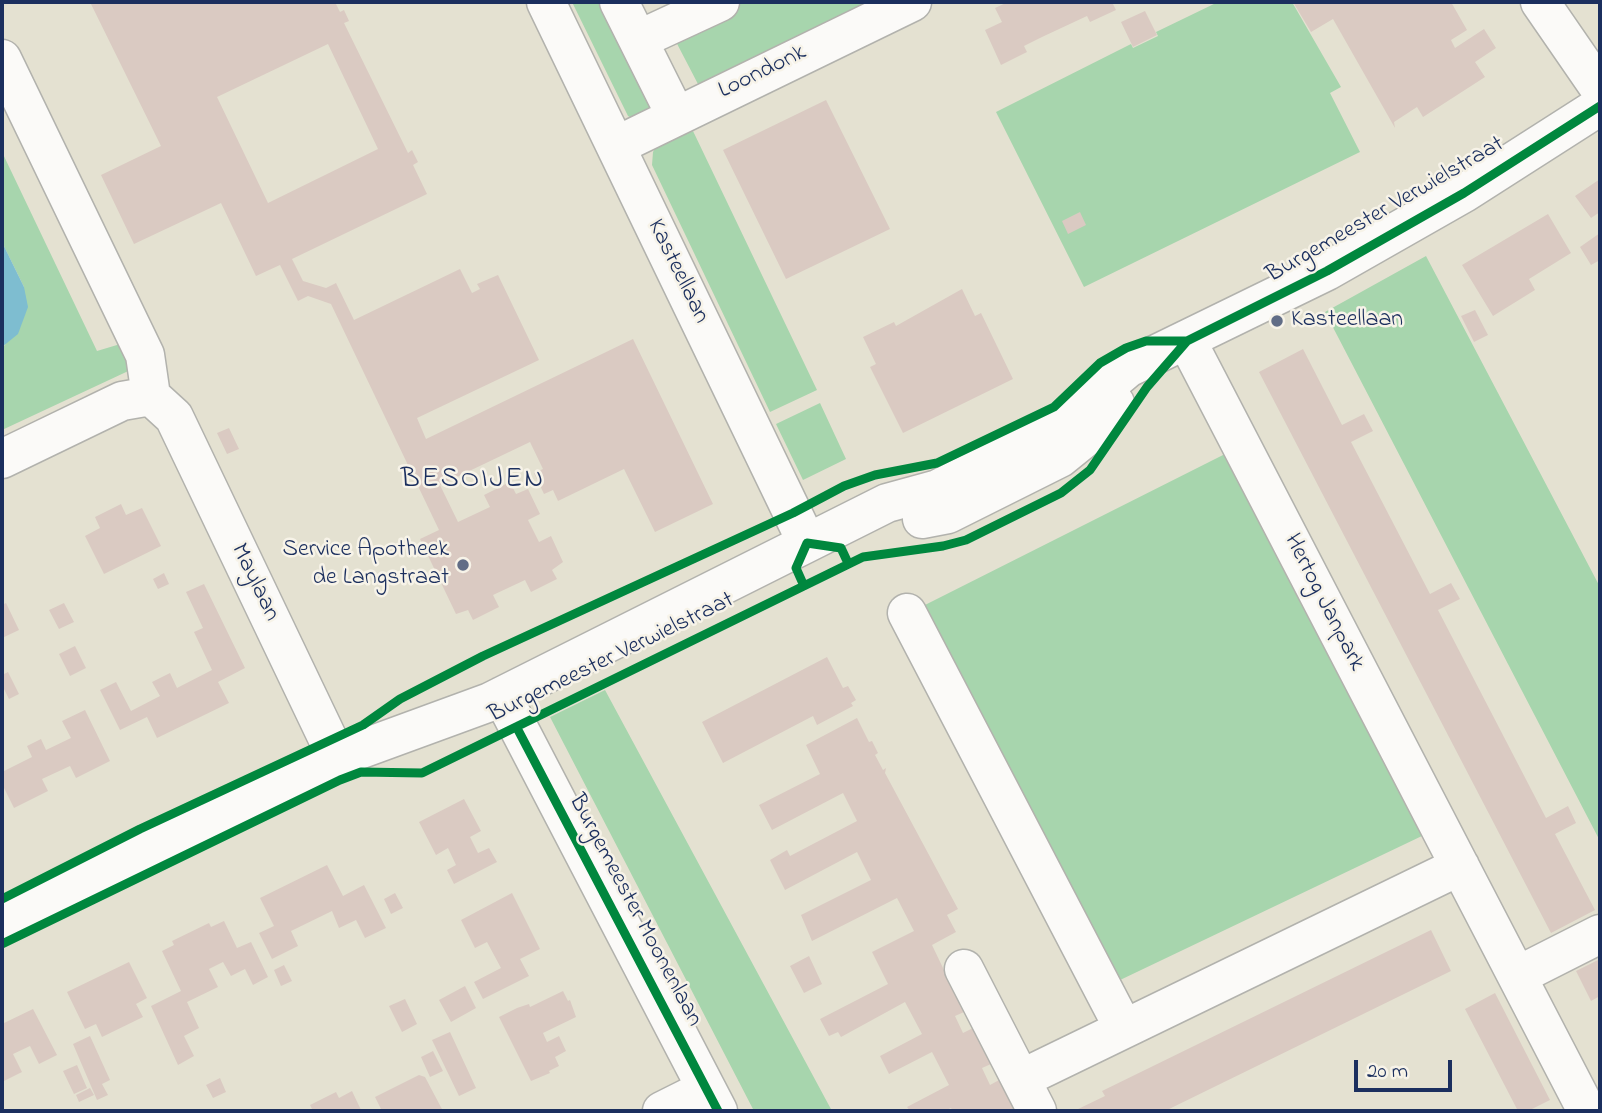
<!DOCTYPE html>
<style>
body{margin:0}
#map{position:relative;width:1602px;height:1113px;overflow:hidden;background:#e4e1d1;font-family:"Indie Flower",sans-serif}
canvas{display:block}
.frame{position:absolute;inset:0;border:4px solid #1b2f5e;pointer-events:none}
.scale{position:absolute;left:1354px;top:1060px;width:98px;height:32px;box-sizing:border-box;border:4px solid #1b2f5e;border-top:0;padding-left:9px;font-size:21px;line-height:24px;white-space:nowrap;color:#1b2f5e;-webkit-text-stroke:5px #f7f3e8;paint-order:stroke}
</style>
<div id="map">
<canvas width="1602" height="1113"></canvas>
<div class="frame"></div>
<div class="scale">20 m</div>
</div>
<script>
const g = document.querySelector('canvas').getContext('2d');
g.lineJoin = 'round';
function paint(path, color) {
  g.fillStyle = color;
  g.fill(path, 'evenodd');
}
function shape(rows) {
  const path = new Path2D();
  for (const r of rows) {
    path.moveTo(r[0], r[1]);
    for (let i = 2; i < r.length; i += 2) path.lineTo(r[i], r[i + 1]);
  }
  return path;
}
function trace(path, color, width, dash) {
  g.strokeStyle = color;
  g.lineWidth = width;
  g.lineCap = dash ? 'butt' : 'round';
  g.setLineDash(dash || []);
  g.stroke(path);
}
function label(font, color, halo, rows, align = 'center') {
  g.font = font + ' "Indie Flower",sans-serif';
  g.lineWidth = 5;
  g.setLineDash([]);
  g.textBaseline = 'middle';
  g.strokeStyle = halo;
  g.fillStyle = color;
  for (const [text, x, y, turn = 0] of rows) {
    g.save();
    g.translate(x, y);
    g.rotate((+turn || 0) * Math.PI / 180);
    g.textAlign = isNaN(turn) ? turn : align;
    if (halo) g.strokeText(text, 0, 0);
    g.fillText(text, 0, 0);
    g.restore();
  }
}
paint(shape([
 [572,2,604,2,653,109,633,119,628,116],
 [741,2,876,2,699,86,673,36],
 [1218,2,1292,2,1341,87,1330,93,1360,152,1084,287,996,112,1131,44,1133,48,1158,36,1156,32],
 [684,127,687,133,693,131,817,390,770,412,652,165,653,152,659,142],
 [2,152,97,351,127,342,139,366,2,430,2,347,5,345,24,287,2,242],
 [1426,256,1600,587,1600,841,1325,312],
 [820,403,846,459,803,480,776,424],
 [1227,453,1424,835,1118,981,919,608],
 [605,690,832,1111,754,1111,550,717]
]), '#a7d5ad');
paint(shape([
 [2,242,24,287,28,307,18,334,2,347]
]), '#7ebdd0');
paint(shape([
 [90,2,335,2,340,12,344,10,349,21,344,23,408,153,412,150,418,162,413,165,427,194,292,259,303,281,326,288,336,283,354,320,460,269,472,293,480,289,477,284,498,275,539,360,417,418,426,439,633,339,713,504,655,532,624,469,558,501,553,490,544,494,534,473,543,469,530,442,440,485,458,522,490,507,484,495,510,482,516,494,528,489,540,514,528,520,539,542,551,536,563,562,552,570,557,579,531,592,525,580,493,595,499,607,473,620,468,610,456,614,420,539,439,530,331,304,308,296,298,301,280,265,256,276,221,203,134,244,101,175,161,146],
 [328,44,378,149,268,203,217,97],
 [1008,2,1112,2,1116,10,1090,22,1087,16,1042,37,1024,46,1027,52,1001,65,985,30,1002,22,995,8],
 [1293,2,1451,2,1467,30,1451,40,1455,48,1484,29,1496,48,1475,62,1485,77,1423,117,1417,107,1394,122,1395,128,1333,19,1311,32],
 [1145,11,1157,35,1133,47,1121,22],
 [826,100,890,229,786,279,723,150],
 [1600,179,1600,212,1591,218,1575,196],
 [1080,212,1086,225,1068,234,1062,221],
 [1548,214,1571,253,1529,279,1535,290,1493,316,1462,265],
 [1600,233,1600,260,1591,265,1580,247],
 [962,289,975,316,981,313,1013,379,903,433,870,367,876,364,863,337,894,322,896,326],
 [1475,310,1488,335,1474,342,1461,316],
 [1303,349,1342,425,1364,414,1373,431,1351,442,1430,594,1451,583,1460,599,1438,610,1546,818,1568,806,1576,823,1555,834,1595,910,1551,933,1259,372],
 [229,428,239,449,227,454,217,433],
 [121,504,126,515,142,508,161,546,104,574,85,536,100,528,95,517],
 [164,573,169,584,158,589,153,579],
 [204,584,245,668,218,682,229,703,157,738,147,717,120,730,100,690,116,682,131,711,160,696,152,682,170,673,177,688,212,670,194,632,203,628,186,592],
 [6,603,19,630,2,638,2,605],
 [64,603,74,622,59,629,49,610],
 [75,646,86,668,70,676,59,654],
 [827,657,843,688,848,686,856,700,851,703,853,706,817,725,813,716,723,763,702,722],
 [8,672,19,694,9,699,2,685,2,675],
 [85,710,110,761,76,778,70,766,42,779,48,791,14,808,4,788,2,789,2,772,32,757,27,746,41,739,46,750,71,738,62,721],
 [857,718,869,742,872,741,878,753,875,755,883,770,886,768,885,773,958,909,947,915,956,932,932,945,964,1012,955,1016,963,1033,975,1027,991,1064,982,1068,990,1085,1001,1079,1015,1111,953,1111,951,1108,944,1111,910,1111,907,1107,949,1085,932,1052,889,1074,880,1056,922,1034,905,1002,841,1037,838,1032,829,1036,820,1019,888,984,872,952,914,931,897,898,812,941,801,915,871,880,857,852,785,890,770,860,787,850,790,856,857,821,843,793,772,830,759,805,820,774,806,745],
 [464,799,481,831,470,837,478,853,489,848,497,862,454,884,447,870,456,865,448,848,436,855,419,822],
 [327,865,343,896,364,885,386,928,365,938,356,920,339,928,332,911,291,931,298,946,272,959,259,933,274,926,260,898],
 [395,893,403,908,391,914,384,899],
 [512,893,540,949,520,959,529,976,483,999,474,982,501,968,487,942,475,948,461,920],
 [224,921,237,948,251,942,268,977,253,985,245,969,231,976,223,962,209,969,218,987,187,1002,199,1028,184,1036,194,1056,178,1065,151,1006,181,991,162,951,174,945,172,941,209,923,211,927],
 [1431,930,1451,971,1165,1111,1074,1111,1105,1096,1102,1091],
 [809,956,822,984,804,993,790,966],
 [1600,959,1600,996,1591,1001,1576,971],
 [129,962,147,998,136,1004,143,1017,102,1037,96,1024,85,1029,67,992],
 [284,965,292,981,281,986,274,970],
 [465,986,476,1008,451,1022,439,1000],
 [563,991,568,1001,570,1000,576,1017,543,1033,547,1042,559,1036,566,1051,555,1057,559,1066,549,1071,550,1073,531,1081,499,1017,517,1008,529,1004,530,1007],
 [1495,993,1550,1100,1528,1111,1518,1111,1465,1009],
 [405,999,417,1024,402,1032,389,1006],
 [33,1009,57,1055,39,1064,30,1046,13,1054,22,1072,2,1082,2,1024],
 [450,1032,476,1088,459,1096,432,1040],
 [90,1036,110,1080,102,1084,108,1095,97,1100,73,1044],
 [433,1051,443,1071,430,1077,421,1057],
 [77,1065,87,1088,74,1094,63,1071],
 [419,1075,425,1077,443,1111,382,1111,375,1097],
 [220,1078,226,1092,213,1098,206,1085],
 [90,1088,94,1095,79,1102,76,1095],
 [352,1091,361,1110,358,1111,313,1111,310,1105,336,1092,339,1098]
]), '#dacac2');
const minor = shape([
 [546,2,807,543],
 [619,2,676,116],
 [1540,2,1600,89],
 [638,40,720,2],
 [2,59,145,355,151,396],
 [616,146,912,2],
 [1187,341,1587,1111],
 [151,396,174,417,337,758],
 [2,459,122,401,151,396],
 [922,519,948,514,1060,458,1086,437,1115,403],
 [907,613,1124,1029],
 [502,696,718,1111],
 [2,920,337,758,490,702,887,503,938,489,1040,437,1071,416,1128,368,1327,271,1464,193,1600,106],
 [964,969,1037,1111],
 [1517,976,1600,934],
 [1021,1079,1460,866],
 [662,1111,706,1089]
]);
trace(minor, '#b2b2ad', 41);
trace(minor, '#fbfaf8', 38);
trace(shape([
 [804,586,796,568,807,543,841,548,848,563],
 [517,728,718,1111],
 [2,899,140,829,363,725,400,699,483,656,793,513,844,486,875,475,937,463,1054,407,1100,363,1126,348,1146,341,1187,341],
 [2,944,340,780,361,772,422,773,863,557,943,546,966,540,1061,493,1090,470,1147,387,1187,341,1327,271,1464,193,1600,106]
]), '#00873e', 9);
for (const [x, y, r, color] of [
 [1277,321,7,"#616d86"],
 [463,565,7,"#616d86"]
]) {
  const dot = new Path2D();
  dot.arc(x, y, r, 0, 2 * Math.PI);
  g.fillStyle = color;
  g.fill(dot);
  trace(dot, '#f7f3e8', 2.5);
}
label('24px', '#1b2f5e', '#f7f3e8', [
 ["Loondonk",763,73,-26],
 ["Burgemeester Verwielstraat",1386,211,-30],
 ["Kasteellaan",677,272,64],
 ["Maylaan",254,583,64],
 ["Hertog Janpark",1323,603,63],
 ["Burgemeester Verwielstraat",612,659,-26],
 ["Burgemeester Moonenlaan",634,911,62]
]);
label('24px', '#1b2f5e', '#f7f3e8', [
 ["Kasteellaan",1291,321],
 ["Service Apotheek",449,551,"right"],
 ["de Langstraat",449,579,"right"]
], 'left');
g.letterSpacing = '2px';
label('28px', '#1b2f5e', '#f7f3e8', [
 ["BESOIJEN",473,481]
]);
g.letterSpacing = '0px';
</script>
